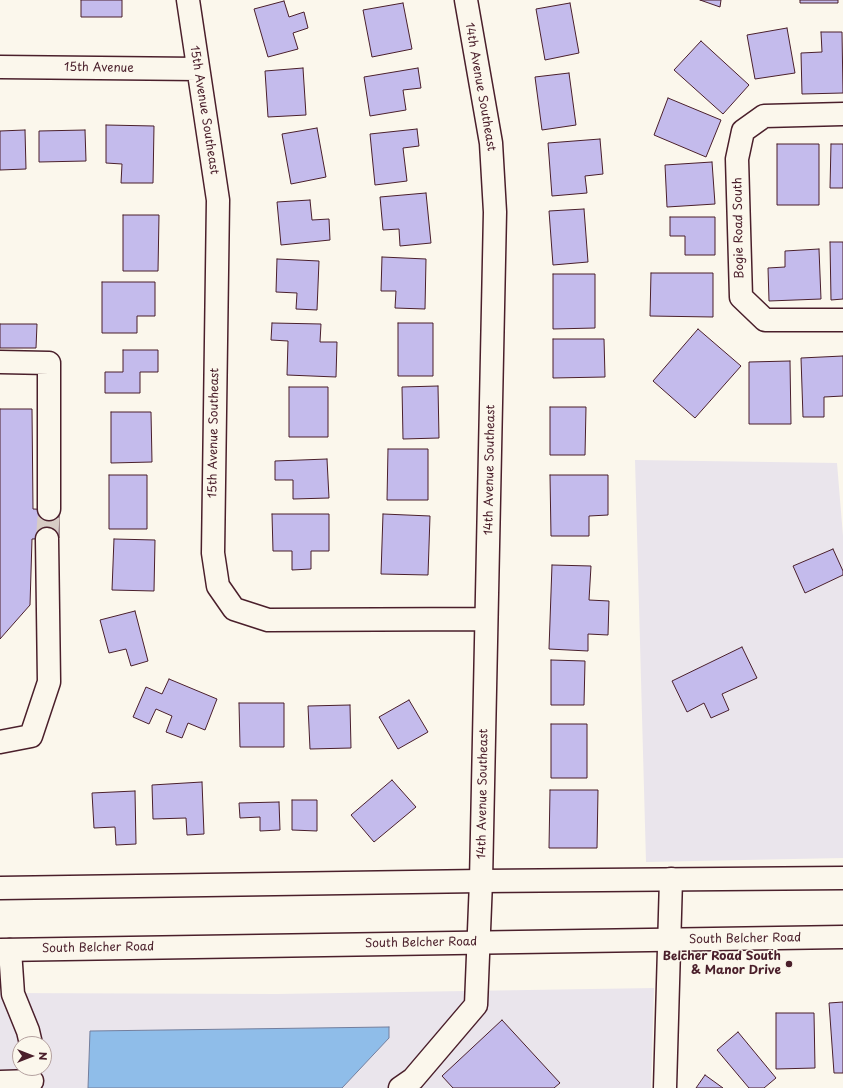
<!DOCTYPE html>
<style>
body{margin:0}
#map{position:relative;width:843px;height:1088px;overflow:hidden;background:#fbf7ec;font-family:"Playpen Sans",sans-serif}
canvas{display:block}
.north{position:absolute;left:12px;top:1036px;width:40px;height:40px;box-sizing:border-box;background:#fbf7ec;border:1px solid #b4a19f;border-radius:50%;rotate:90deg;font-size:11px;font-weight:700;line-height:16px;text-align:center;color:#4a1f2b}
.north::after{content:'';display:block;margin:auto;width:14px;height:18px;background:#4a1f2b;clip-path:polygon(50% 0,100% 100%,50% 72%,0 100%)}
</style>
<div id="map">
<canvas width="843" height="1088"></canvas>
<div class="north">N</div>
</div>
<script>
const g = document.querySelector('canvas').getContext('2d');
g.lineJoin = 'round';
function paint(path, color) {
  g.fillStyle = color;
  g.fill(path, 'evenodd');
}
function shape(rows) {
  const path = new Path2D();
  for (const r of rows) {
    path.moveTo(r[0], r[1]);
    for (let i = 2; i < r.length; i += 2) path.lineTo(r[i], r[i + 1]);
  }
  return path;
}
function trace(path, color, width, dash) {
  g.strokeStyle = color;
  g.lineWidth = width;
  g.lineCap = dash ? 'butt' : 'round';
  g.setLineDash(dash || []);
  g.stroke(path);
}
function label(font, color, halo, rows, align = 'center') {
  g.font = font + ' "Playpen Sans",sans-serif';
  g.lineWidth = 3;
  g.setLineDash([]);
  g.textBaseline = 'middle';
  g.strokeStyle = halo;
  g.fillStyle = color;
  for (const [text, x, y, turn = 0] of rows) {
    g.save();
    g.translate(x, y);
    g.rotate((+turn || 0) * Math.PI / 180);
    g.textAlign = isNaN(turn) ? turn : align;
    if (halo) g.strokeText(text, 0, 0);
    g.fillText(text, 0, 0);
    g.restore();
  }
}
paint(shape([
 [635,460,837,463,843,536,843,858,646,862],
 [654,988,651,1088,342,1088,388,1038,389,1027,91,1031,88,1088,0,1088,0,993,277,994],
 [20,1044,44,1044,44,1068,20,1068]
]), '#eae5ec');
const water = shape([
 [389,1027,389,1038,342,1088,88,1088,90,1031,389,1027]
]);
paint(water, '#8fbde9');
trace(water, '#737e9d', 1);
const building = shape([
 [81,0,122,0,122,17,81,17,81,0],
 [700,0,721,0,720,7,700,0],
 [800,0,838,0,838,3,800,3,800,0],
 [284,1,289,17,304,12,308,28,293,33,298,49,268,57,254,9,284,1],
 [403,3,412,49,372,57,363,10,403,3],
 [570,3,579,53,545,60,536,9,570,3],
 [787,28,795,73,755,79,747,35,787,28],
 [821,32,842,32,843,93,802,94,801,53,822,52,821,32],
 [701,41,749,85,723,114,674,70,701,41],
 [303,68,306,115,268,117,265,71,303,68],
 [418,68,421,88,403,90,406,110,370,116,364,77,418,68],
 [569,73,576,125,542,130,535,77,569,73],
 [668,98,721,120,706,157,654,135,668,98],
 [106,125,154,126,153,183,121,183,122,164,106,163,106,125],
 [317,128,326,177,291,184,282,134,317,128],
 [417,129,419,146,403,148,407,181,375,185,370,134,417,129],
 [25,130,26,169,0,170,0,131,25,130],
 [85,130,86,161,39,162,39,131,85,130],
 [600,139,603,174,585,176,587,193,552,196,548,143,600,139],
 [777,144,819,144,819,205,777,205,777,144],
 [831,144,843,144,843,188,830,188,831,144],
 [712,162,715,204,667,207,665,165,712,162],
 [426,193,431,243,400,246,399,229,383,230,380,197,426,193],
 [310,200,312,220,329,219,330,240,281,245,277,202,310,200],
 [584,209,588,262,553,265,549,211,584,209],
 [123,215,159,215,158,271,123,271,123,215],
 [670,217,715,217,715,255,685,255,685,236,670,236,670,217],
 [830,242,843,242,843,299,831,300,830,242],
 [819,249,821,299,769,301,768,268,785,267,785,251,819,249],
 [382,257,426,259,425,309,395,308,396,291,381,291,382,257],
 [277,259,319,261,317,310,296,309,297,293,276,292,277,259],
 [651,273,713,273,713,317,650,316,651,273],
 [553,274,595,274,595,328,553,329,553,274],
 [102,282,155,282,155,316,137,316,137,333,102,333,102,282],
 [272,323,321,324,320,342,337,342,336,377,287,375,288,341,271,340,272,323],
 [398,323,433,323,433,376,398,376,398,323],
 [0,324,37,324,36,348,0,348,0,324],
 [698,329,741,366,695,418,653,381,698,329],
 [553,339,604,339,605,377,553,378,553,339],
 [123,350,158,350,158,372,140,372,140,393,105,393,105,372,123,372,123,350],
 [843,356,843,396,824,397,824,417,803,417,801,358,843,356],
 [790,361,791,424,749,424,749,362,790,361],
 [438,386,439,438,403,439,402,387,438,386],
 [289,387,328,387,328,437,289,437,289,387],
 [550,407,586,407,585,455,550,455,550,407],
 [0,409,32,409,33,509,59,510,59,538,32,539,30,605,0,639,0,409],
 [111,412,151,412,152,462,111,463,111,412],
 [388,449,428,449,428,500,387,500,388,449],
 [327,459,329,498,293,499,293,480,275,480,275,461,327,459],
 [109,475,147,475,147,529,109,529,109,475],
 [550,475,608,475,608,515,589,516,589,536,551,536,550,475],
 [272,514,329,514,329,551,311,551,311,569,292,570,292,551,273,551,272,514],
 [383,514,430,516,428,575,381,574,383,514],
 [114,539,155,540,154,591,112,590,114,539],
 [833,549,843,571,843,575,805,593,793,566,833,549],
 [552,565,591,566,589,600,609,601,608,635,588,634,588,651,549,649,552,565],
 [135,611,148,661,131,666,126,649,109,653,100,620,135,611],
 [742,647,757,678,722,694,729,710,711,718,704,703,687,712,672,681,742,647],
 [551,660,585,661,584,705,551,705,551,660],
 [169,679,217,699,205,730,188,723,182,738,166,732,172,716,156,709,149,724,133,717,146,687,162,694,169,679],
 [409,700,428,732,398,749,379,717,409,700],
 [239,703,284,703,284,747,240,747,239,703],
 [350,705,351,748,310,749,308,706,350,705],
 [551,724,587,724,587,778,551,778,551,724],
 [392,780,416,807,374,842,351,815,392,780],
 [202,782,204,834,187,835,186,818,153,819,152,785,202,782],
 [550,790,598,790,597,848,549,848,550,790],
 [135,791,136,844,116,845,115,827,94,828,92,793,135,791],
 [292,800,317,800,317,831,292,830,292,800],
 [279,802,280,830,260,831,260,817,240,818,239,803,279,802],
 [843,1002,843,1073,834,1073,829,1003,843,1002],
 [776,1013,814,1013,815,1068,776,1069,776,1013],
 [502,1020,560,1083,554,1088,453,1088,442,1076,502,1020],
 [738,1032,776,1078,764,1088,749,1088,717,1050,738,1032],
 [705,1075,723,1088,696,1088,705,1075]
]);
paint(building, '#c4bbec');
trace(building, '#4a1f2b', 1);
trace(shape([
 [47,539,49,509]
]), '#d8ccc5', 22, [22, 11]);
const minor = shape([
 [188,0,218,200,213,553,218,586,234,609,268,620,486,619],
 [0,67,198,69],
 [843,114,764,116,743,131,737,159,741,297,765,320,843,320],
 [0,362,49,363,49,509],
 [0,742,31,736,49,682,47,539],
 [10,950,13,994,28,1031,31,1044],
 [0,1082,32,1081],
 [400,1088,413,1079,476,1005,481,881,495,212,491,143,466,0],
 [665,1088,671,879]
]);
const major = shape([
 [0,888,481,881,843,878],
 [0,950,843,937]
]);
trace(minor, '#4a1f2b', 25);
trace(major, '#4a1f2b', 25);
trace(minor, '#fbf7ec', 22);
trace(major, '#fbf7ec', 22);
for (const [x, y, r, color] of [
 [789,964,4,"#4a1f2b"]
]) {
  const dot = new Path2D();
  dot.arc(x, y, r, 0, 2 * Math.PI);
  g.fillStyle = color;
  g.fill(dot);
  trace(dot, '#fbf7ec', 1.5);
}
label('12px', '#4a1f2b', '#fbf7ec', [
 ["15th Avenue",99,68,1],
 ["14th Avenue Southeast",480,87,80],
 ["15th Avenue Southeast",204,110,81],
 ["Bogie Road South",739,228,-91],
 ["15th Avenue Southeast",214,433,-89],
 ["14th Avenue Southeast",490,470,-89],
 ["14th Avenue Southeast",483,794,-89],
 ["South Belcher Road",745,939,-1],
 ["South Belcher Road",421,943,-1],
 ["South Belcher Road",98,948,-1]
]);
label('bold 12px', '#4a1f2b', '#fbf7ec', [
 ["Belcher Road South",781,957],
 ["& Manor Drive",781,971]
], 'right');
</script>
